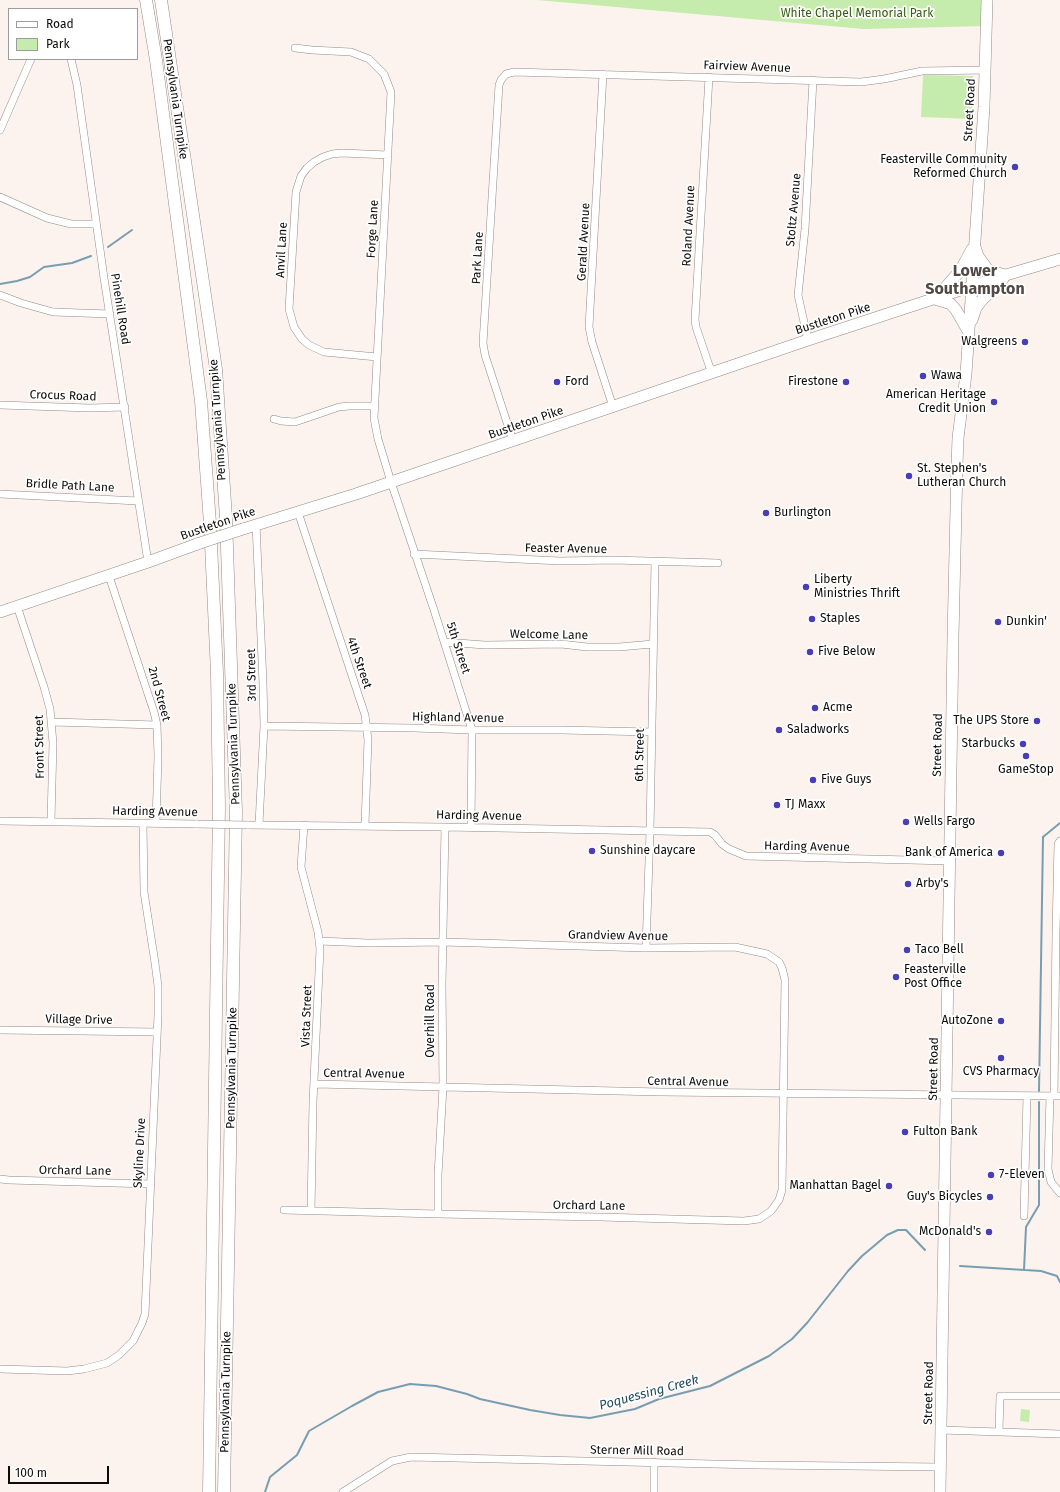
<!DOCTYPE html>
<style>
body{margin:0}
#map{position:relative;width:1060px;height:1492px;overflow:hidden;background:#fcf3ef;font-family:"Fira Sans",sans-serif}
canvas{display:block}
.legend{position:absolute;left:8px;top:8px;width:130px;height:52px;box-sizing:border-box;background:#fff;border:1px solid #9e9d9d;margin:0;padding:5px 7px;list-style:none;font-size:12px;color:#0d0b09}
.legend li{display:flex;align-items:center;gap:8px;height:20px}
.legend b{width:20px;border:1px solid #9e9d9d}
.scale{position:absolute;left:8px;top:1466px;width:101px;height:18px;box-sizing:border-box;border:2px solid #0d0b09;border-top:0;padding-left:5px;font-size:12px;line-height:14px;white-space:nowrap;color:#0d0b09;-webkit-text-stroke:3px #fff;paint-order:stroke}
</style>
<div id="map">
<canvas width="1060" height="1492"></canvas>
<ul class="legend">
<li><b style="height:5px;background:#fff"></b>Road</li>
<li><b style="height:11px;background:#c5ebad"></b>Park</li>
</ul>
<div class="scale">100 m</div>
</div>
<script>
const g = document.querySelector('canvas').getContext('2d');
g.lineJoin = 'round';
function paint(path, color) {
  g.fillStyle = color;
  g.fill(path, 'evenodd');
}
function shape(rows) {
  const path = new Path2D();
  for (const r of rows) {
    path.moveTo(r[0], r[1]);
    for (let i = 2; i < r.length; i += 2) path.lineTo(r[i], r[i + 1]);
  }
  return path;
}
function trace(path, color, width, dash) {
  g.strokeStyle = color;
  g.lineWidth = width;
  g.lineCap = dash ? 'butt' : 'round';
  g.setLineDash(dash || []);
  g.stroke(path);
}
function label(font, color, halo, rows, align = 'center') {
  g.font = font + ' "Fira Sans",sans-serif';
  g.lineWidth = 3.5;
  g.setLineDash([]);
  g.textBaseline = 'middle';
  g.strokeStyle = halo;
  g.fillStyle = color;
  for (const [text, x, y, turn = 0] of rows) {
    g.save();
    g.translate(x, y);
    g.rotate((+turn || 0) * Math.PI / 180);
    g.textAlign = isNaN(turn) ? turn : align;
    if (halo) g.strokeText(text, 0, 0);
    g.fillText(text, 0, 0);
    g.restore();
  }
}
paint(shape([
 [537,0,987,0,987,26,864,29],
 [923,75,973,76,972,119,921,117],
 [1021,1409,1030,1410,1029,1422,1020,1421]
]), '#c5ebad');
trace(shape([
 [108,247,132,230],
 [0,284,17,281,30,277,44,267,72,263,91,256],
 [1039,1091,1043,837,1060,823],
 [960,1266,1041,1271,1057,1276,1060,1282],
 [1024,1270,1026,1227,1039,1205,1039,1102],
 [265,1492,270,1477,297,1455,309,1431,352,1406,378,1392,410,1384,436,1386,467,1394,480,1399,530,1410,560,1415,590,1418,635,1409,659,1399,710,1386,769,1356,792,1339,807,1323,848,1271,862,1256,887,1235,898,1230,906,1230,925,1250]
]), '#789db0', 2);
const minor = shape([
 [295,48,312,50,351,52,369,59,384,74,391,92,374,418,378,439,391,482,434,610,472,730,471,827],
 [71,59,77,85,104,278,148,562],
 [603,74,589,327,592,342,613,407],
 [709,77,695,320,696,327,712,374],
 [0,130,31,59],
 [0,197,47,218,71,224,96,224],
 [0,295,21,303,53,312,110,314],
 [808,340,798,295,805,229,813,80],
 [377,357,324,352,309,345,302,339,294,327,289,309,296,192,301,176,307,168,314,162,323,157,332,154,342,153,388,155],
 [0,405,90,408,125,407],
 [274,419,281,421,295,422,339,407,349,406,374,406],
 [513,441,485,355,483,343,499,85,501,80,506,74,514,72,861,82,884,79,922,71,986,70],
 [0,494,138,501],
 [298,512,365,715,368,740,365,825],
 [256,524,263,683,264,726,259,824],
 [414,554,560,561,613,560,718,563],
 [109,576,154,712,157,725,158,756,156,823],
 [17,606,44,687,50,709,53,743,51,821],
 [444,642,485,645,561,644,587,647,619,647,653,644],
 [52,722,157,725],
 [264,726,414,728,472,730,561,730,652,732],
 [0,821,197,824],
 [247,825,445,827,710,832,715,835,722,844,729,849,746,856,950,861],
 [304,825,301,867,318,932,320,949,313,1102,311,1211],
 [646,948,650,831,655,562],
 [0,1030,157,1032],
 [315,1084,661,1092,1060,1096],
 [1050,1096,1048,1169,1051,1182,1060,1193],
 [1054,1096,1056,933,1058,844,1060,841],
 [0,1179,9,1180,150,1184],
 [284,1210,438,1214,600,1217,744,1221,759,1219,771,1211,779,1200,782,1190,785,980,782,968,779,962,767,954,735,947,646,948,443,942,368,943,319,941],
 [438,1214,438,1175,443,1087,442,985,445,827],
 [1024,1216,1027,1096],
 [0,1369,67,1371,84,1369,107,1363,119,1355,133,1341,142,1323,145,1314,158,1015,158,986,155,963,144,892,143,823],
 [941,1430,1060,1434],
 [999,1432,1000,1396,1060,1396],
 [343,1492,392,1461,411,1457,757,1465,940,1467],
 [654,1492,654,1462]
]);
const primary = shape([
 [975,247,978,256,988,270,1005,275],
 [972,320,976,308,981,301,1003,279],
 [968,331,956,310,951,304,935,299,960,271,972,249],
 [243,529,356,494,808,340,1006,275,1060,259],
 [0,612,148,562,200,543],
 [940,1492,953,637,957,465,958,438,966,374,984,107,987,0]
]);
const motorway = shape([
 [146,0,156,60,201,401,210,523,217,673,219,807,209,1492],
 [161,0,216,369,226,518,236,812,224,1492]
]);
trace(minor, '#928a87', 8);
trace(primary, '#928a87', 12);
trace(motorway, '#928a87', 13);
trace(minor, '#fff', 7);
trace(primary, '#fff', 11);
trace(motorway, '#fff', 12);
const minorBridge = shape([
 [197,824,247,825]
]);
const primaryBridge = shape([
 [200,543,243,529]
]);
trace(minorBridge, '#928a87', 8, []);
trace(primaryBridge, '#928a87', 12, []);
trace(minorBridge, '#fff', 7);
trace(primaryBridge, '#fff', 11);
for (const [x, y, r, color] of [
 [1015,167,4,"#493eb5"],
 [1025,342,4,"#493eb5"],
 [923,376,4,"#493eb5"],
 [557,382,4,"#493eb5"],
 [846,382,4,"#493eb5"],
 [994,402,4,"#493eb5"],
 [909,476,4,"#493eb5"],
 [766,513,4,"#493eb5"],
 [806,587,4,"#493eb5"],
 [812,619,4,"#493eb5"],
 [998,622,4,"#493eb5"],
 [810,652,4,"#493eb5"],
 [815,708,4,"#493eb5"],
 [1037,721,4,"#493eb5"],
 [779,730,4,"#493eb5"],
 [1023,744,4,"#493eb5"],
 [1026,756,4,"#493eb5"],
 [813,780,4,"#493eb5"],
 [777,805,4,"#493eb5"],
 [906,822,4,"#493eb5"],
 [592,851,4,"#493eb5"],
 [1001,853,4,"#493eb5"],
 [908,884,4,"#493eb5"],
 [907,950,4,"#493eb5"],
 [896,977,4,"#493eb5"],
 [1001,1021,4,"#493eb5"],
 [1001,1058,4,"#493eb5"],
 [905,1132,4,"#493eb5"],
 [991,1175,4,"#493eb5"],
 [889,1186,4,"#493eb5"],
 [990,1197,4,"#493eb5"],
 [989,1232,4,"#493eb5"]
]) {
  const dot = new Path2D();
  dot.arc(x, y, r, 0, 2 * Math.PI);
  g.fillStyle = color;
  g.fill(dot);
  trace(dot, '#fff', 1.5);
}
label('12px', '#365e10', '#fff', [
 ["White Chapel Memorial Park",857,14]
]);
label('12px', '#0d0b09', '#fff', [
 ["Fairview Avenue",747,67,2],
 ["Pennsylvania Turnpike",175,99,82],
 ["Street Road",970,110,-87],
 ["Stoltz Avenue",794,210,-85],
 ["Roland Avenue",689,226,-87],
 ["Forge Lane",373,229,-87],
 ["Gerald Avenue",584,242,-87],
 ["Anvil Lane",282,250,-87],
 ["Park Lane",478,258,-87],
 ["Pinehill Road",120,309,81],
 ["Bustleton Pike",833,319,-18],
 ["Crocus Road",63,396,2],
 ["Pennsylvania Turnpike",218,420,-94],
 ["Bustleton Pike",526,423,-19],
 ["Bridle Path Lane",70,486,3],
 ["Bustleton Pike",218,524,-19],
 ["Feaster Avenue",566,549,1],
 ["Welcome Lane",549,635,1],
 ["5th Street",458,648,72],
 ["4th Street",359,663,71],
 ["3rd Street",252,675,-91],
 ["2nd Street",159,694,75],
 ["Highland Avenue",458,718,1],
 ["Pennsylvania Turnpike",234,744,-92],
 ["Street Road",938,745,-89],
 ["Front Street",40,747,-91],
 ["6th Street",640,755,-89],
 ["Harding Avenue",155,812,1],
 ["Harding Avenue",479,816,1],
 ["Harding Avenue",807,847,1],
 ["Grandview Avenue",618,936,1],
 ["Vista Street",307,1016,-88],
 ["Village Drive",79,1020,1],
 ["Overhill Road",431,1021,-90],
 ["Pennsylvania Turnpike",232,1068,-89],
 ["Street Road",934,1069,-89],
 ["Central Avenue",364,1074,1],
 ["Central Avenue",688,1082,1],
 ["Skyline Drive",140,1153,-87],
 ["Orchard Lane",75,1171,1],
 ["Orchard Lane",589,1206,1],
 ["Pennsylvania Turnpike",226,1392,-89],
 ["Street Road",929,1393,-89],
 ["Sterner Mill Road",637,1451,1]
]);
label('12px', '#0d0b09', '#fff', [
 ["Feasterville Community",1007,160,"right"],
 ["Reformed Church",1007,174,"right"],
 ["Walgreens",1017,342,"right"],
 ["Wawa",931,376],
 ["Ford",565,382],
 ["Firestone",838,382,"right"],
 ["American Heritage",986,395,"right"],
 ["Credit Union",986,409,"right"],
 ["St. Stephen's",917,469],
 ["Lutheran Church",917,483],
 ["Burlington",774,513],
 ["Liberty",814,580],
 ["Ministries Thrift",814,594],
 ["Staples",820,619],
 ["Dunkin'",1006,622],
 ["Five Below",818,652],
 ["Acme",823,708],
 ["The UPS Store",1029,721,"right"],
 ["Saladworks",787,730],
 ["Starbucks",1015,744,"right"],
 ["GameStop",1026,770,"center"],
 ["Five Guys",821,780],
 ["TJ Maxx",785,805],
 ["Wells Fargo",914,822],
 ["Sunshine daycare",600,851],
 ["Bank of America",993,853,"right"],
 ["Arby's",916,884],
 ["Taco Bell",915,950],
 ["Feasterville",904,970],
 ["Post Office",904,984],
 ["AutoZone",993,1021,"right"],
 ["CVS Pharmacy",1001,1072,"center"],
 ["Fulton Bank",913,1132],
 ["7-Eleven",999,1175],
 ["Manhattan Bagel",881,1186,"right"],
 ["Guy's Bicycles",982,1197,"right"],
 ["McDonald's",981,1232,"right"]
], 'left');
label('italic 13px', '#204b5e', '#fff', [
 ["Poquessing Creek",649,1393,-15]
]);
label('bold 16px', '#504946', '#fff', [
 ["Lower",975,272],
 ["Southampton",975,290]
]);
</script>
